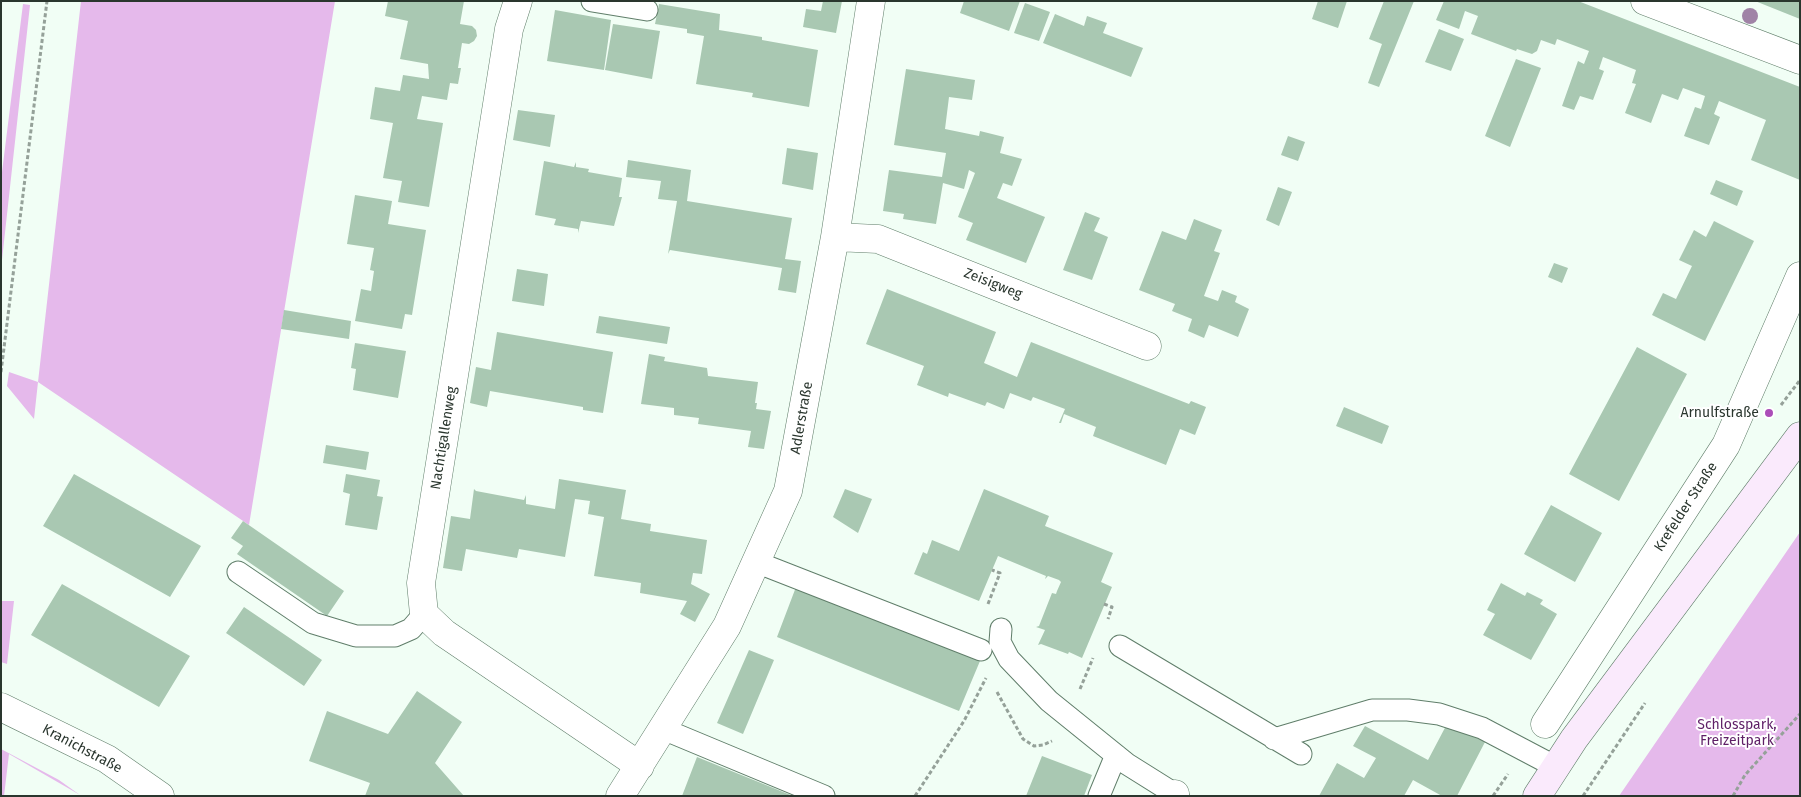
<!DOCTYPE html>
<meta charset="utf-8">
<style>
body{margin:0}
#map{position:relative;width:1801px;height:797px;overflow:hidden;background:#f1fef5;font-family:"Fira Sans",sans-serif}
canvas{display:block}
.frame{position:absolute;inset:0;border:2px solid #2a362e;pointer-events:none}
</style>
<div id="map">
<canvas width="1801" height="797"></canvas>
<div class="frame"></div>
</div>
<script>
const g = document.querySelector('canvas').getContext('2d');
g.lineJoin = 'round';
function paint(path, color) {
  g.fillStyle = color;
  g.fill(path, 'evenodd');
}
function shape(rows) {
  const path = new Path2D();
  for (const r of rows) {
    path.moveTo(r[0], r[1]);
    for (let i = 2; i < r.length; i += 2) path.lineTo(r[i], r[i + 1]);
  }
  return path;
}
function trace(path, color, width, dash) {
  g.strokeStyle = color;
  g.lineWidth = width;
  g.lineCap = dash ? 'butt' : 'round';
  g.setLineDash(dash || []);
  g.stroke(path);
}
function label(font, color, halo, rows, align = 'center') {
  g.font = font + ' "Fira Sans",sans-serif';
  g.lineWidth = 4;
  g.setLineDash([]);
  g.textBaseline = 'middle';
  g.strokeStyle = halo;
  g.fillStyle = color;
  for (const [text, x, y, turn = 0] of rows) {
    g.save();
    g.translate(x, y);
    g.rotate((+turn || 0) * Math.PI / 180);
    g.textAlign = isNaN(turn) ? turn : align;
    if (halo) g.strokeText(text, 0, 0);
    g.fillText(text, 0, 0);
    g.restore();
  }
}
paint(shape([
 [81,1,335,1,249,525,38,382],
 [23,4,30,5,1,269,1,180],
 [9,372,38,382,34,419,7,386],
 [1800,532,1800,796,1619,796],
 [1,601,14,601,7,664,1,662],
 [1,749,59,780,80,795,9,754,4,796,1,796]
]), '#e5b9eb');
paint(shape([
 [388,1,464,1,460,24,472,26,476,30,477,36,474,41,469,44,462,43,458,68,461,68,458,84,450,83,447,100,422,96,417,119,443,123,429,207,398,202,402,181,383,178,393,123,370,119,375,87,400,91,403,75,429,79,428,64,400,59,408,21,385,16],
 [823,1,842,1,836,33,803,27,806,9,821,11],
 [964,1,1020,1,1009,31,960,13],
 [1318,1,1347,1,1338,28,1312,19],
 [1384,1,1414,1,1379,87,1368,83,1382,44,1369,39],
 [1444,1,1578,1,1800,87,1800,180,1751,160,1766,120,1719,101,1714,114,1720,117,1709,145,1684,136,1695,107,1701,109,1705,96,1683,88,1678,100,1662,94,1651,123,1625,113,1636,84,1632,83,1636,70,1603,57,1599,69,1604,71,1593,100,1580,96,1574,110,1562,106,1578,61,1584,64,1589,51,1557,39,1555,45,1541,40,1537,51,1532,54,1517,49,1516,51,1471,34,1478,16,1465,11,1459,29,1436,20],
 [1755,1,1800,1,1800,19],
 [1025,3,1050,12,1039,41,1014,33],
 [659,4,720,14,719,30,762,37,762,40,818,50,809,107,752,97,753,93,696,84,704,36,687,33,687,29,655,24],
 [555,10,611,20,604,70,547,61],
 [1055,14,1084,26,1087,16,1107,23,1103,33,1143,48,1131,77,1043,43],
 [613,24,660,31,652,79,605,70],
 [1439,29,1464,39,1451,71,1425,62],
 [1516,59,1541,68,1510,147,1485,136],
 [906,69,975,80,972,100,949,97,945,129,979,136,980,131,1004,137,1000,153,1022,159,1012,186,1003,183,997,198,1045,217,1026,263,966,240,973,223,958,217,975,173,969,170,964,189,943,183,936,224,903,219,904,214,883,211,889,170,942,177,946,153,894,145],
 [518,110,555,115,550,147,513,140],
 [1288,136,1305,142,1298,161,1281,155],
 [787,148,818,153,813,190,782,184],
 [628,160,691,170,687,201,792,218,785,259,801,261,796,293,778,290,782,268,670,250,668,254,677,201,658,199,661,181,626,177],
 [544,161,574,167,576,162,576,167,589,169,588,172,622,178,619,197,622,197,614,226,581,221,578,233,578,229,554,225,556,219,535,215],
 [1716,180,1743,191,1737,206,1710,194],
 [1278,187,1292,192,1279,226,1266,220],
 [355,195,392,201,388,224,426,230,412,315,405,314,402,329,355,321,361,289,371,291,374,271,370,270,374,248,347,244],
 [1085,212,1100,218,1094,231,1108,237,1092,280,1063,270],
 [1194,219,1222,230,1214,251,1220,253,1204,296,1218,301,1222,290,1237,296,1235,302,1249,309,1238,337,1209,325,1204,338,1188,331,1192,319,1172,311,1175,304,1139,290,1162,231,1186,240],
 [1714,221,1754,241,1705,341,1652,315,1663,293,1676,299,1692,266,1679,260,1694,230,1706,237],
 [1554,263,1568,268,1562,283,1548,277],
 [517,269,548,274,544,306,512,301],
 [887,289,996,332,984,363,1017,377,1031,342,1189,404,1191,401,1206,407,1195,435,1180,429,1166,465,1093,436,1096,427,1064,414,1061,423,1059,423,1065,409,1033,397,1031,401,1010,393,1004,409,987,402,985,406,949,393,948,397,917,385,924,366,866,344],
 [284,310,351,321,349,339,281,329],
 [599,316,670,327,667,344,596,333],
 [497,332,613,352,603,413,583,410,583,407,490,391,487,407,470,403,476,367,491,370],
 [355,343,406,351,398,398,353,390,356,369,351,368],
 [1637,347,1687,374,1619,501,1569,474],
 [649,354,665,357,664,361,707,368,708,376,758,382,755,403,757,403,756,409,771,411,764,449,748,447,751,431,698,424,699,418,674,415,674,408,641,404],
 [1344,407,1389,426,1382,444,1336,426],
 [326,445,369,452,366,470,323,463],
 [74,474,201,546,170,597,43,526],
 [346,474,380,480,377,496,383,497,377,530,345,525,350,494,343,492],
 [559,479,626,490,621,519,651,524,650,531,707,540,702,574,693,573,691,584,710,594,695,622,680,614,687,601,640,593,641,583,594,576,604,517,588,514,590,501,575,499,565,557,519,549,517,558,466,549,462,571,443,568,451,516,470,519,474,489,476,491,524,500,526,495,526,504,555,509],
 [845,489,872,499,858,533,833,517],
 [984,489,1049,516,1045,526,1113,553,1101,582,1112,587,1082,658,1069,652,1068,654,1041,644,1038,645,1045,630,1036,627,1039,626,1052,593,1056,594,1057,591,1061,582,1059,580,1048,576,1045,579,1046,576,998,556,979,601,914,574,923,552,927,554,932,540,959,551],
 [1551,505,1602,533,1575,582,1524,554],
 [243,521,344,591,327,616,237,554,243,546,231,538],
 [1501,583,1525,596,1527,592,1543,600,1540,604,1557,614,1531,660,1483,635,1495,614,1487,610],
 [62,584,190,656,159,707,31,635],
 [796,587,980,661,959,711,777,637],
 [244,607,322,660,304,686,226,633],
 [749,650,774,660,743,734,717,723],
 [417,691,462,722,435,763,464,796,365,796,370,783,309,761,327,711,388,734],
 [1448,722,1485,742,1457,796,1442,796,1413,780,1404,796,1319,796,1337,763,1364,778,1376,758,1353,746,1365,726,1428,760],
 [1042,756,1092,775,1084,796,1026,796],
 [697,757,793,796,682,796]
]), '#a9c8b2');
const lane = shape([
 [592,1,647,10],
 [756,562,981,650],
 [238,572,313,623,356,636,395,636,411,629,424,614],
 [1001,629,1000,642,1009,659,1049,701,1127,764,1178,796],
 [1120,646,1301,754],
 [663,729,824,796],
 [1274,739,1372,710,1408,710,1439,714,1482,728,1556,767],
 [1099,796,1116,755]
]);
const street = shape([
 [518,1,509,29,421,583,424,614,444,633,640,766],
 [1645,1,1800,60],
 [835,237,878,239,1147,346],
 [1,707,107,759,160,796],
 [1545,724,1726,445,1800,276],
 [620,796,727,626,788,491,835,237,871,1],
 [1174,796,1175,794]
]);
const secondary = shape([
 [1537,796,1574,739,1800,436]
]);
trace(lane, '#607e6a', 23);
trace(street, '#607e6a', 29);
trace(secondary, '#607e6a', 29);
trace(shape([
 [1,372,47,1],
 [1781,405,1800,380],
 [988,604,1000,573,992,570],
 [1104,604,1112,607,1108,619],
 [1080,689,1093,658],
 [997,692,1023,739,1034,746,1043,745,1052,741],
 [915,796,964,721,986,678],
 [1493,796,1508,774],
 [1583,796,1645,703],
 [1733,796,1745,775,1800,714]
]), '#95a199', 3, [4, 2.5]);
trace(lane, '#fff', 21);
trace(street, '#fff', 28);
trace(secondary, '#faeafc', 28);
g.fillStyle = '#a083a6';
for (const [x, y] of [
 [1750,16]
]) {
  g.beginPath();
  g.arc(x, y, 8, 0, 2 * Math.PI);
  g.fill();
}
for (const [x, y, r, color] of [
 [1769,413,5,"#ab4eb8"]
]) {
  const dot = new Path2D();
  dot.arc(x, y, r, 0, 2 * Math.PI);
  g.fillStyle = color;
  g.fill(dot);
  trace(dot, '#fff', 2);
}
label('14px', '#2a362e', '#fff', [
 ["Zeisigweg",993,284,22],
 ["Adlerstraße",802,418,-80],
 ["Nachtigallenweg",444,438,-81],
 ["Krefelder Straße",1686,507,-57],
 ["Kranichstraße",82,749,28]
]);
label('14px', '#2a362e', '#fff', [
 ["Arnulfstraße",1759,413]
], 'right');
label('14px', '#5e1f66', '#fff', [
 ["Schlosspark,",1737,725],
 ["Freizeitpark",1737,741]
]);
</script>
